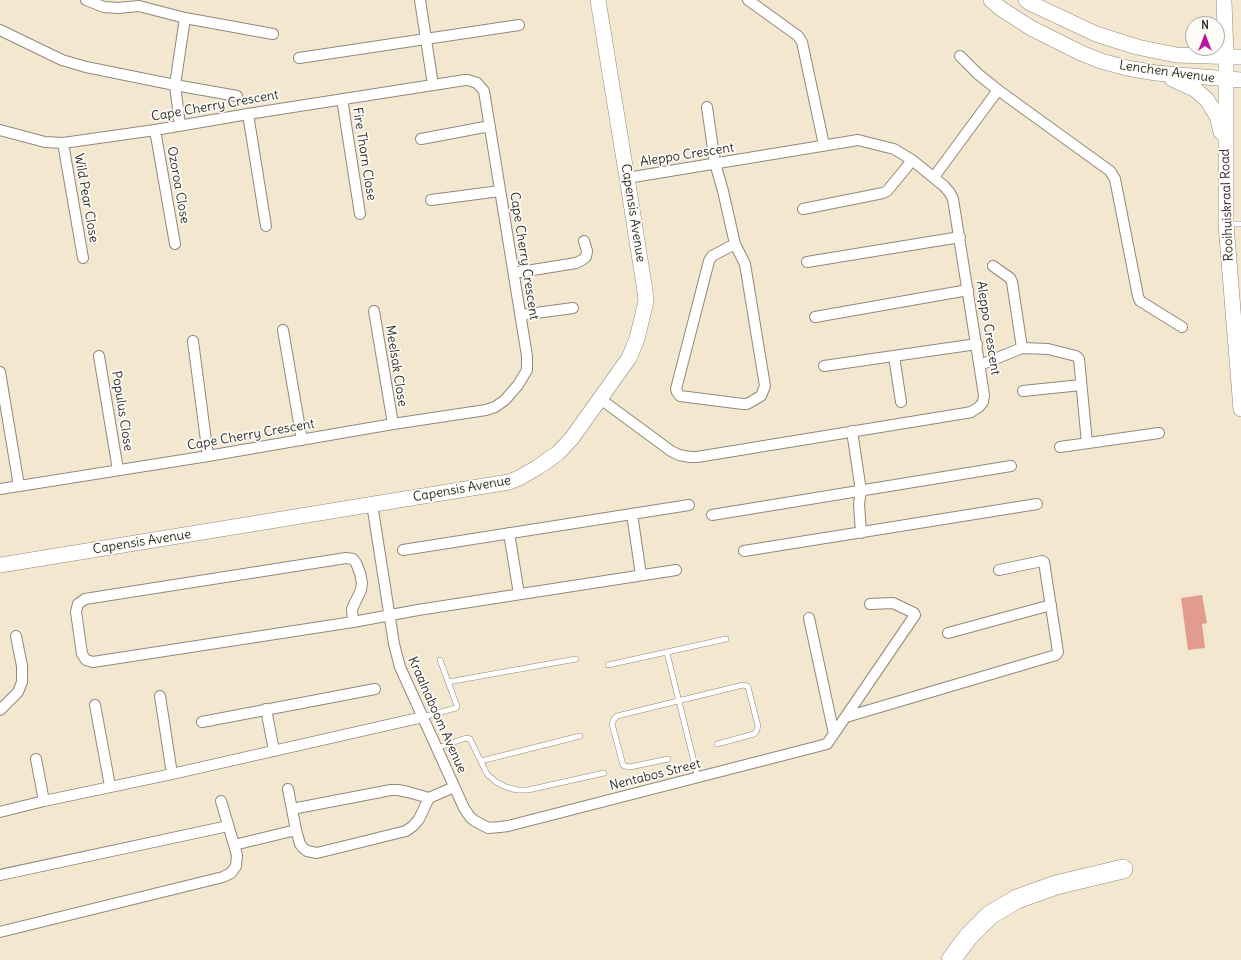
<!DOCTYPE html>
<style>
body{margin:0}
#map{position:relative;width:1241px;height:960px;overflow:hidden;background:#f4e7cf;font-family:Delius,sans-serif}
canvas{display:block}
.north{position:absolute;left:1185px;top:16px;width:40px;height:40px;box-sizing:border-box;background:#fdfcf7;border:1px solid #a9a8a5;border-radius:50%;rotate:0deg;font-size:11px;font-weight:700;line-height:16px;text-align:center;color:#2b2b2b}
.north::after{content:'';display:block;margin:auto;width:14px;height:18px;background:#b5179e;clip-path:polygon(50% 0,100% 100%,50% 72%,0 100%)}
</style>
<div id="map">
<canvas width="1241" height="960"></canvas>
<div class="north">N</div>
</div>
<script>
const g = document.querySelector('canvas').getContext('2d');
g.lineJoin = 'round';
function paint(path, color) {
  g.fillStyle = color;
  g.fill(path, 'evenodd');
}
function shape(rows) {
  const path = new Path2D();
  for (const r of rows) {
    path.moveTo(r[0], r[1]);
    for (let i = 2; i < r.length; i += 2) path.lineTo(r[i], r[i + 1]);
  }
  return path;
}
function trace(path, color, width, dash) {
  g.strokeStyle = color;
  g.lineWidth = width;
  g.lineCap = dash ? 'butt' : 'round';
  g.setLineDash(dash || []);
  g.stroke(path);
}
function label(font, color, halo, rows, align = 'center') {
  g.font = font + ' Delius,sans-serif';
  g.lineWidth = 3.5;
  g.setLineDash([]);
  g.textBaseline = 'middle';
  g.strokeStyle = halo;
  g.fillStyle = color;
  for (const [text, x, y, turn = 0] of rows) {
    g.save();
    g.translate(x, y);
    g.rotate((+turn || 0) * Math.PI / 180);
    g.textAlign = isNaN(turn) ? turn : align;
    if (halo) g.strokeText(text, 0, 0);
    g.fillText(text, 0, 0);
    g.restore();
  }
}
paint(shape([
 [1202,595,1207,623,1202,624,1205,648,1188,650,1181,598]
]), '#e29c8e');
const lane = shape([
 [1227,224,1241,224],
 [667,653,698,778],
 [608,665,726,639],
 [448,682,576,659],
 [423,717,456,708,457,706,440,660],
 [437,748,466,738,470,739,487,774,496,782,506,787,517,790,528,790,604,773],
 [668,759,630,767,625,766,623,765,612,724,614,719,617,716,743,685,747,686,748,687,758,726,756,732,754,734,717,744],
 [481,761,580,736]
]);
const street = shape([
 [86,0,104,7,118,8,139,6,185,18],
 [420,0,433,85],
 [748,0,798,36,802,42,824,145],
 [0,30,62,60,86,67,175,85,237,96],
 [960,56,978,74,998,90],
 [299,58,519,25],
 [342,99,360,214],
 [707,107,715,163,723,191,735,244,745,264,765,386,761,396,747,404,743,404,680,396,677,392,676,389,709,261,712,256,735,244],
 [248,114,266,226],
 [180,125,175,85,185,18,273,34],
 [0,130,45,142,63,143,155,130,248,114,465,80,468,80,477,83,484,91,527,356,527,370,518,385,505,400,495,407,486,410,393,424,208,456,0,489],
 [155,130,175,244],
 [421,139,490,126],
 [63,143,83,258],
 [934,177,998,90,1110,171,1115,179,1138,296,1140,301,1182,327],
 [431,200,500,191],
 [803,209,883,193,887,191,906,168,912,160],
 [807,262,960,237],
 [993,266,1010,278,1012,282,1022,348],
 [514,273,576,263,582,260,586,257,587,251,584,241],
 [374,311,393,424],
 [521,315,573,308],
 [815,317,968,290],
 [283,330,302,440],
 [193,341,208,456],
 [99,356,118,470],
 [894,356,901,402],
 [980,365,1022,348,1048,349,1076,356,1079,359,1087,443],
 [824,366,977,344],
 [0,372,19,486],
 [1023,391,1081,385],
 [599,398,671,451,679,455,690,457,697,457,966,413,971,412,979,407,983,402,984,395,953,199,950,193,944,186,912,160,894,149,858,140,627,178],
 [852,431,861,491,859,504,861,533],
 [1060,447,1159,433],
 [372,504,394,644,400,667,464,808,470,817,475,821,488,828,500,827,508,826,827,744,915,615,914,613,893,603,870,604],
 [632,514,641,575],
 [712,515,1011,466],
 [509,533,519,594],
 [403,550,689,505],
 [744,551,1037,504],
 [809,618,834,734],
 [353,622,352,609,361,590,362,583,360,573,356,563,353,559,346,558,85,599,78,604,76,612,82,654,86,660,93,662,353,622,418,610,676,570],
 [948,633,1051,605],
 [160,696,172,774],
 [95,705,110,786],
 [266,709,274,751],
 [0,710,18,692,22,682,22,666,16,636],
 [846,717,1056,655,1058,652,1044,562,1042,561,999,570],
 [202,722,375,689],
 [36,759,44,801],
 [288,789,296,830,300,844,303,848,307,851,317,853,406,831,413,826,419,819,429,798],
 [292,809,391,790,398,790,408,792,429,798,454,787],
 [0,812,44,801,172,774,423,717],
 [234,845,296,830],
 [0,875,228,826],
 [0,932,223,877,231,873,236,866,237,855,221,801]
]);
const secondary = shape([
 [991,0,1000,8,1031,28,1081,53,1101,61,1127,68,1156,73,1241,80],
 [1026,0,1030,3,1096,34,1137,47,1176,55,1241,57],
 [1224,0,1226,56,1226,224,1241,409],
 [1172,79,1196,90,1207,100,1217,116,1221,132],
 [0,565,509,482,519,478,538,467,558,453,572,438,629,358,637,339,646,301,645,291,627,178,598,0]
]);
const highway = shape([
 [951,960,968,937,990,915,1017,899,1056,885,1123,869]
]);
trace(lane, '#90897d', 6);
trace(street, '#90897d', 12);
trace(secondary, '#90897d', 16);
trace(highway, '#90897d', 20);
trace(lane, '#fff', 5);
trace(street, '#fff', 10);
trace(secondary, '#fff', 15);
trace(highway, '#fff', 19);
label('13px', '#2b2b2b', '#fdfcf7', [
 ["Lenchen Avenue",1167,72,8],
 ["Cape Cherry Crescent",215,106,-10],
 ["Fire Thorn Close",364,154,81],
 ["Aleppo Crescent",687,155,-9],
 ["Ozoroa Close",178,185,80],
 ["Wild Pear Close",86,198,80],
 ["Rooihuiskraal Road",1227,205,-92],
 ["Capensis Avenue",633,213,81],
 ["Cape Cherry Crescent",524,256,81],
 ["Aleppo Crescent",988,328,81],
 ["Meelsak Close",396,366,81],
 ["Populus Close",122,411,81],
 ["Cape Cherry Crescent",251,435,-10],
 ["Capensis Avenue",462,489,-10],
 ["Capensis Avenue",142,542,-9],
 ["Kraalnaboom Avenue",437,715,66],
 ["Nentabos Street",655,775,-14]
]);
</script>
